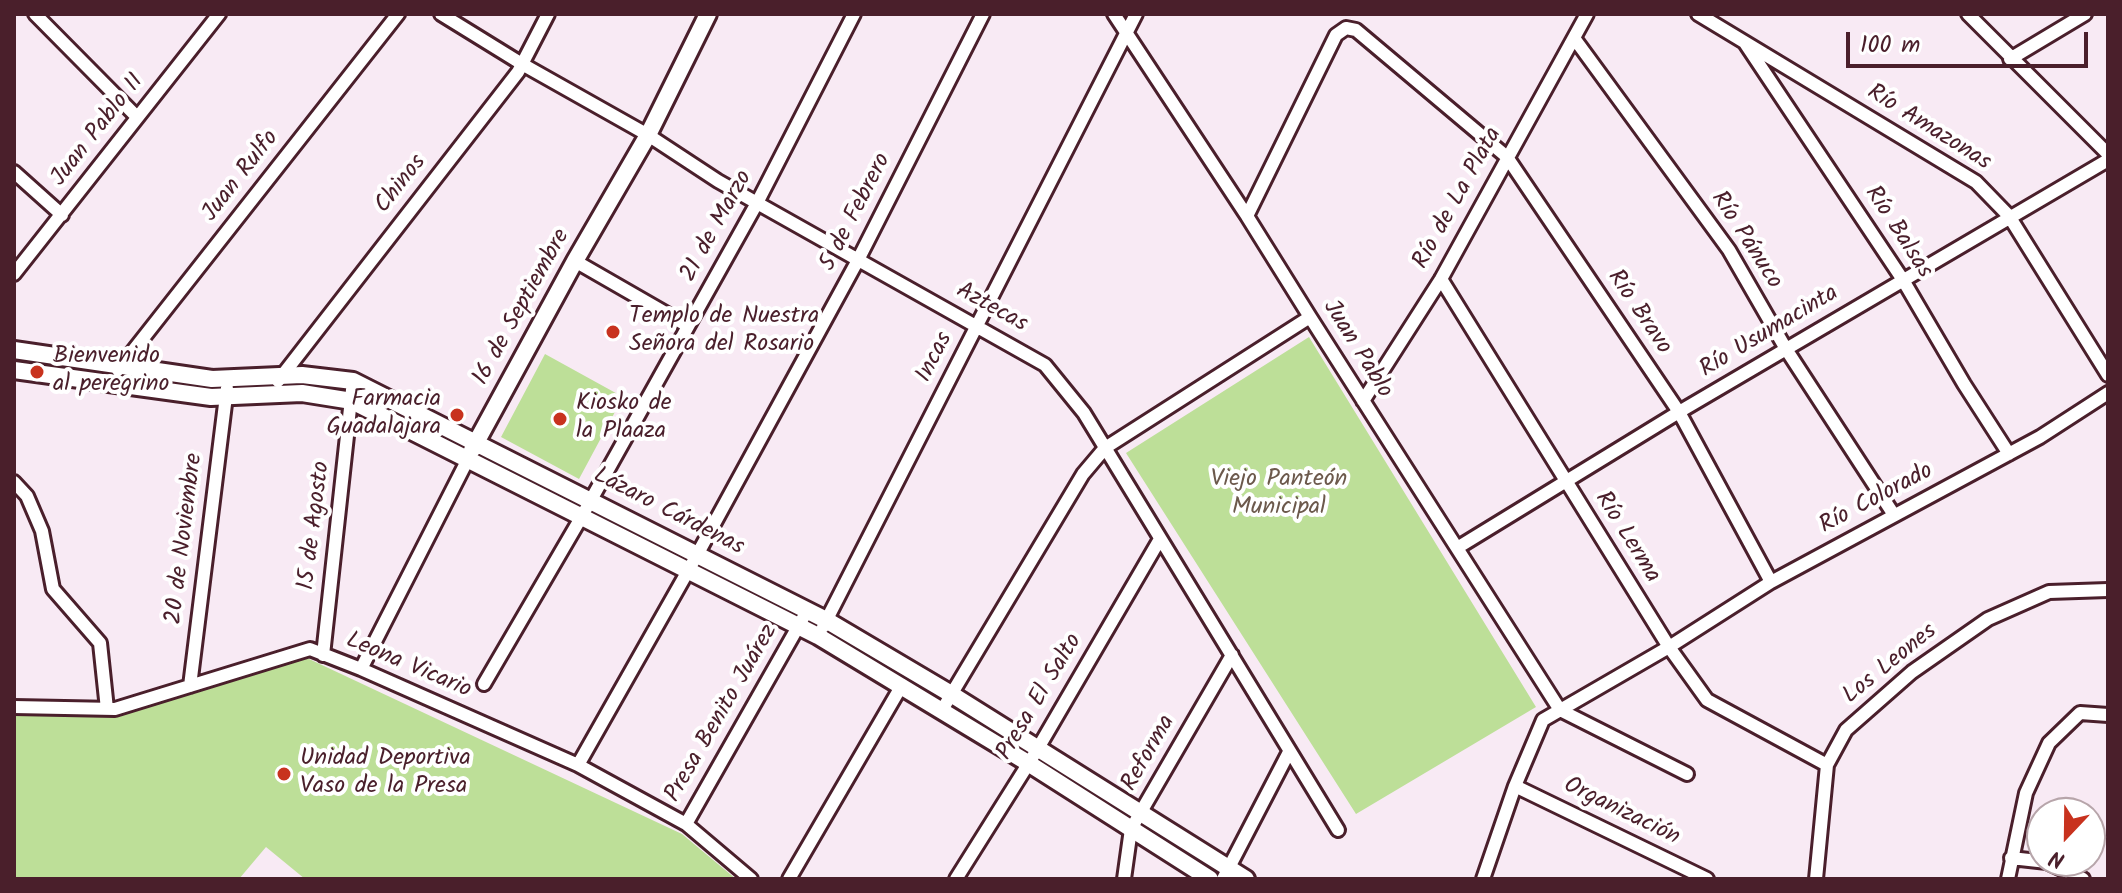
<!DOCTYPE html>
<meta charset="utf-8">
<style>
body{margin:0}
#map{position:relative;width:2122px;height:893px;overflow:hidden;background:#f8eaf4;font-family:Kalam,sans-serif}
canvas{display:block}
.frame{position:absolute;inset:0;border:16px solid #4a1f2b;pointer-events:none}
.north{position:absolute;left:2026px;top:797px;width:80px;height:80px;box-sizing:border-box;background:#fff;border:2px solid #b7a5aa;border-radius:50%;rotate:202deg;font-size:22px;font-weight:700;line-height:32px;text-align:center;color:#4a1f2b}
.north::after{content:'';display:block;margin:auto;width:28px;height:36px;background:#c8321e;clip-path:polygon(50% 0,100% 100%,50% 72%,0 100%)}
.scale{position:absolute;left:1846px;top:32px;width:242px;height:36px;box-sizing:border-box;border:4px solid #4a1f2b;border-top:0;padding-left:10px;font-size:24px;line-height:28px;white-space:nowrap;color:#4a1f2b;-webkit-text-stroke:6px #fff;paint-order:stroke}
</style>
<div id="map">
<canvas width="2122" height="893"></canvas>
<div class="frame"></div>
<div class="north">N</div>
<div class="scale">100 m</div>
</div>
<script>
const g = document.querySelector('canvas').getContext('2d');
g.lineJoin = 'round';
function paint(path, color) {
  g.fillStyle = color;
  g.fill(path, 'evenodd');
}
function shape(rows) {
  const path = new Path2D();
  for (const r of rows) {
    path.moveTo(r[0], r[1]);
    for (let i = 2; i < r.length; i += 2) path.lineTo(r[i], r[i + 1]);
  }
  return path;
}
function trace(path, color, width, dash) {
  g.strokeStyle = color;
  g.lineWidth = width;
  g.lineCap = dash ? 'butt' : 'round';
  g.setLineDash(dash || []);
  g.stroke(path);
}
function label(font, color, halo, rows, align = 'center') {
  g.font = font + ' Kalam,sans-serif';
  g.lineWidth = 8;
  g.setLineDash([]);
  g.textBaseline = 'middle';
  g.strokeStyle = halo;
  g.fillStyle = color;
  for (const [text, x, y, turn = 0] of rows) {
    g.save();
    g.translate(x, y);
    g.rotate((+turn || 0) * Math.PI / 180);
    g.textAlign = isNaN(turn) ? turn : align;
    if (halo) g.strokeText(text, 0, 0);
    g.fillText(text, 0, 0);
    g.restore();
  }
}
paint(shape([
 [1309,337,1536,707,1356,814,1126,453],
 [545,354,623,397,579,479,501,437],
 [307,658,682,834,736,879,305,879,266,847,239,879,14,879,14,713,109,714]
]), '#bddf98');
const minor = shape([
 [35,14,137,117],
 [441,14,522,64,648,135,718,181,1045,365,1084,413,1338,830],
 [1114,14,1247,216,1310,317,1560,710,1687,774],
 [1698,14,1976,182,2009,216,2108,375],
 [1968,14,2108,154],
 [1574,38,1729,250,1786,349,1894,515],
 [1745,43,1903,280,1964,384,2009,454],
 [2010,59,2085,14],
 [14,172,62,215],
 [1247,216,1336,35,1346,28,1356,30,1507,157,1679,412,1771,582],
 [575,261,688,326],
 [14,274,219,14],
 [1441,279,1669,647,1707,700,1827,765],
 [118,370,398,14],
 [278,381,518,72,548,14],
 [1363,401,1441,279,1587,14],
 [14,482,27,496,42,531,53,589,100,643,107,709],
 [1457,548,1679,412,2108,160],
 [823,627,1136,14],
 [323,655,353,381],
 [361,669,468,459],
 [484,684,582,516,757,203,854,14],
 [190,686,227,388],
 [14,707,115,709,310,649,361,669,578,765,686,824,751,879],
 [942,710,1083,474,1105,448,1310,317],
 [578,765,697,555,858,260,983,14],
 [1515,786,1707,879],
 [686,824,807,611],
 [2011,858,2047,862,2083,879],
 [789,879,902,685],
 [956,879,1037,750,1160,539],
 [1124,879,1131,829,1232,655],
 [1223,879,1289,752],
 [1483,879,1515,786,1543,720,1669,647,1771,582,2040,437,2108,393],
 [1816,879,1827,765,1846,730,1912,672,1988,619,2049,592,2108,590],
 [2008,879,2026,793,2049,743,2080,713,2108,715]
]);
const tertiary = shape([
 [14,350,212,379,302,375,353,381,826,620,951,694,1246,879],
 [14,370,211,397,302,393,352,401,818,636,1028,763,1210,879],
 [472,450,575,261,648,135,708,14]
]);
trace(minor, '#4a1f2b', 18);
trace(tertiary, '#4a1f2b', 22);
trace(minor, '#fff', 12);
trace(tertiary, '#fff', 16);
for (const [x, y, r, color] of [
 [613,332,8,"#c8321e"],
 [37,372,8,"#c8321e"],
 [457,415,8,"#c8321e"],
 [560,419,8,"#c8321e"],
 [284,774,8,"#c8321e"]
]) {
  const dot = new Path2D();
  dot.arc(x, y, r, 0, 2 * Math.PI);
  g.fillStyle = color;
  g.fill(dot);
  trace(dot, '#fff', 3);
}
label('24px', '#4a1f2b', '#fff', [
 ["Río Amazonas",1928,129,32],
 ["Juan Pablo II",99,131,-52],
 ["Juan Rulfo",242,177,-52],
 ["Chinos",402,185,-52],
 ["Río de La Plata",1459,199,-61],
 ["5 de Febrero",857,213,-63],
 ["21 de Marzo",718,227,-61],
 ["Río Balsas",1897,233,57],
 ["Río Pánuco",1745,241,57],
 ["16 de Septiembre",523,308,-61],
 ["Aztecas",991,309,29],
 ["Río Bravo",1638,313,56],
 ["Río Usumacinta",1770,333,-31],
 ["Juan Pablo",1356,350,58],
 ["Incas",936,358,-63],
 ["Río Colorado",1877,500,-28],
 ["Lázaro Cárdenas",668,513,27],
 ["15 de Agosto",316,526,-83],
 ["Río Lerma",1626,538,58],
 ["20 de Noviembre",186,539,-83],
 ["Los Leones",1891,665,-39],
 ["Leona Vicario",408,667,23],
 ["Presa El Salto",1041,698,-59],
 ["Presa Benito Juárez",723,714,-60],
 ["Reforma",1150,754,-60],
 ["Organización",1621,813,26]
]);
label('24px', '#4a1f2b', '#fff', [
 ["Templo de Nuestra",629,318],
 ["Señora del Rosario",629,346],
 ["Bienvenido",53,358],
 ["al peregrino",53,386],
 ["Farmacia",441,401,"right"],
 ["Guadalajara",441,429,"right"],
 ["Kiosko de",576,405],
 ["la Plaaza",576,433],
 ["Unidad Deportiva",300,760],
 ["Vaso de la Presa",300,788]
], 'left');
label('24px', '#6c594c', '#fff', [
 ["Viejo Panteón",1279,481],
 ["Municipal",1279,509]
]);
</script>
